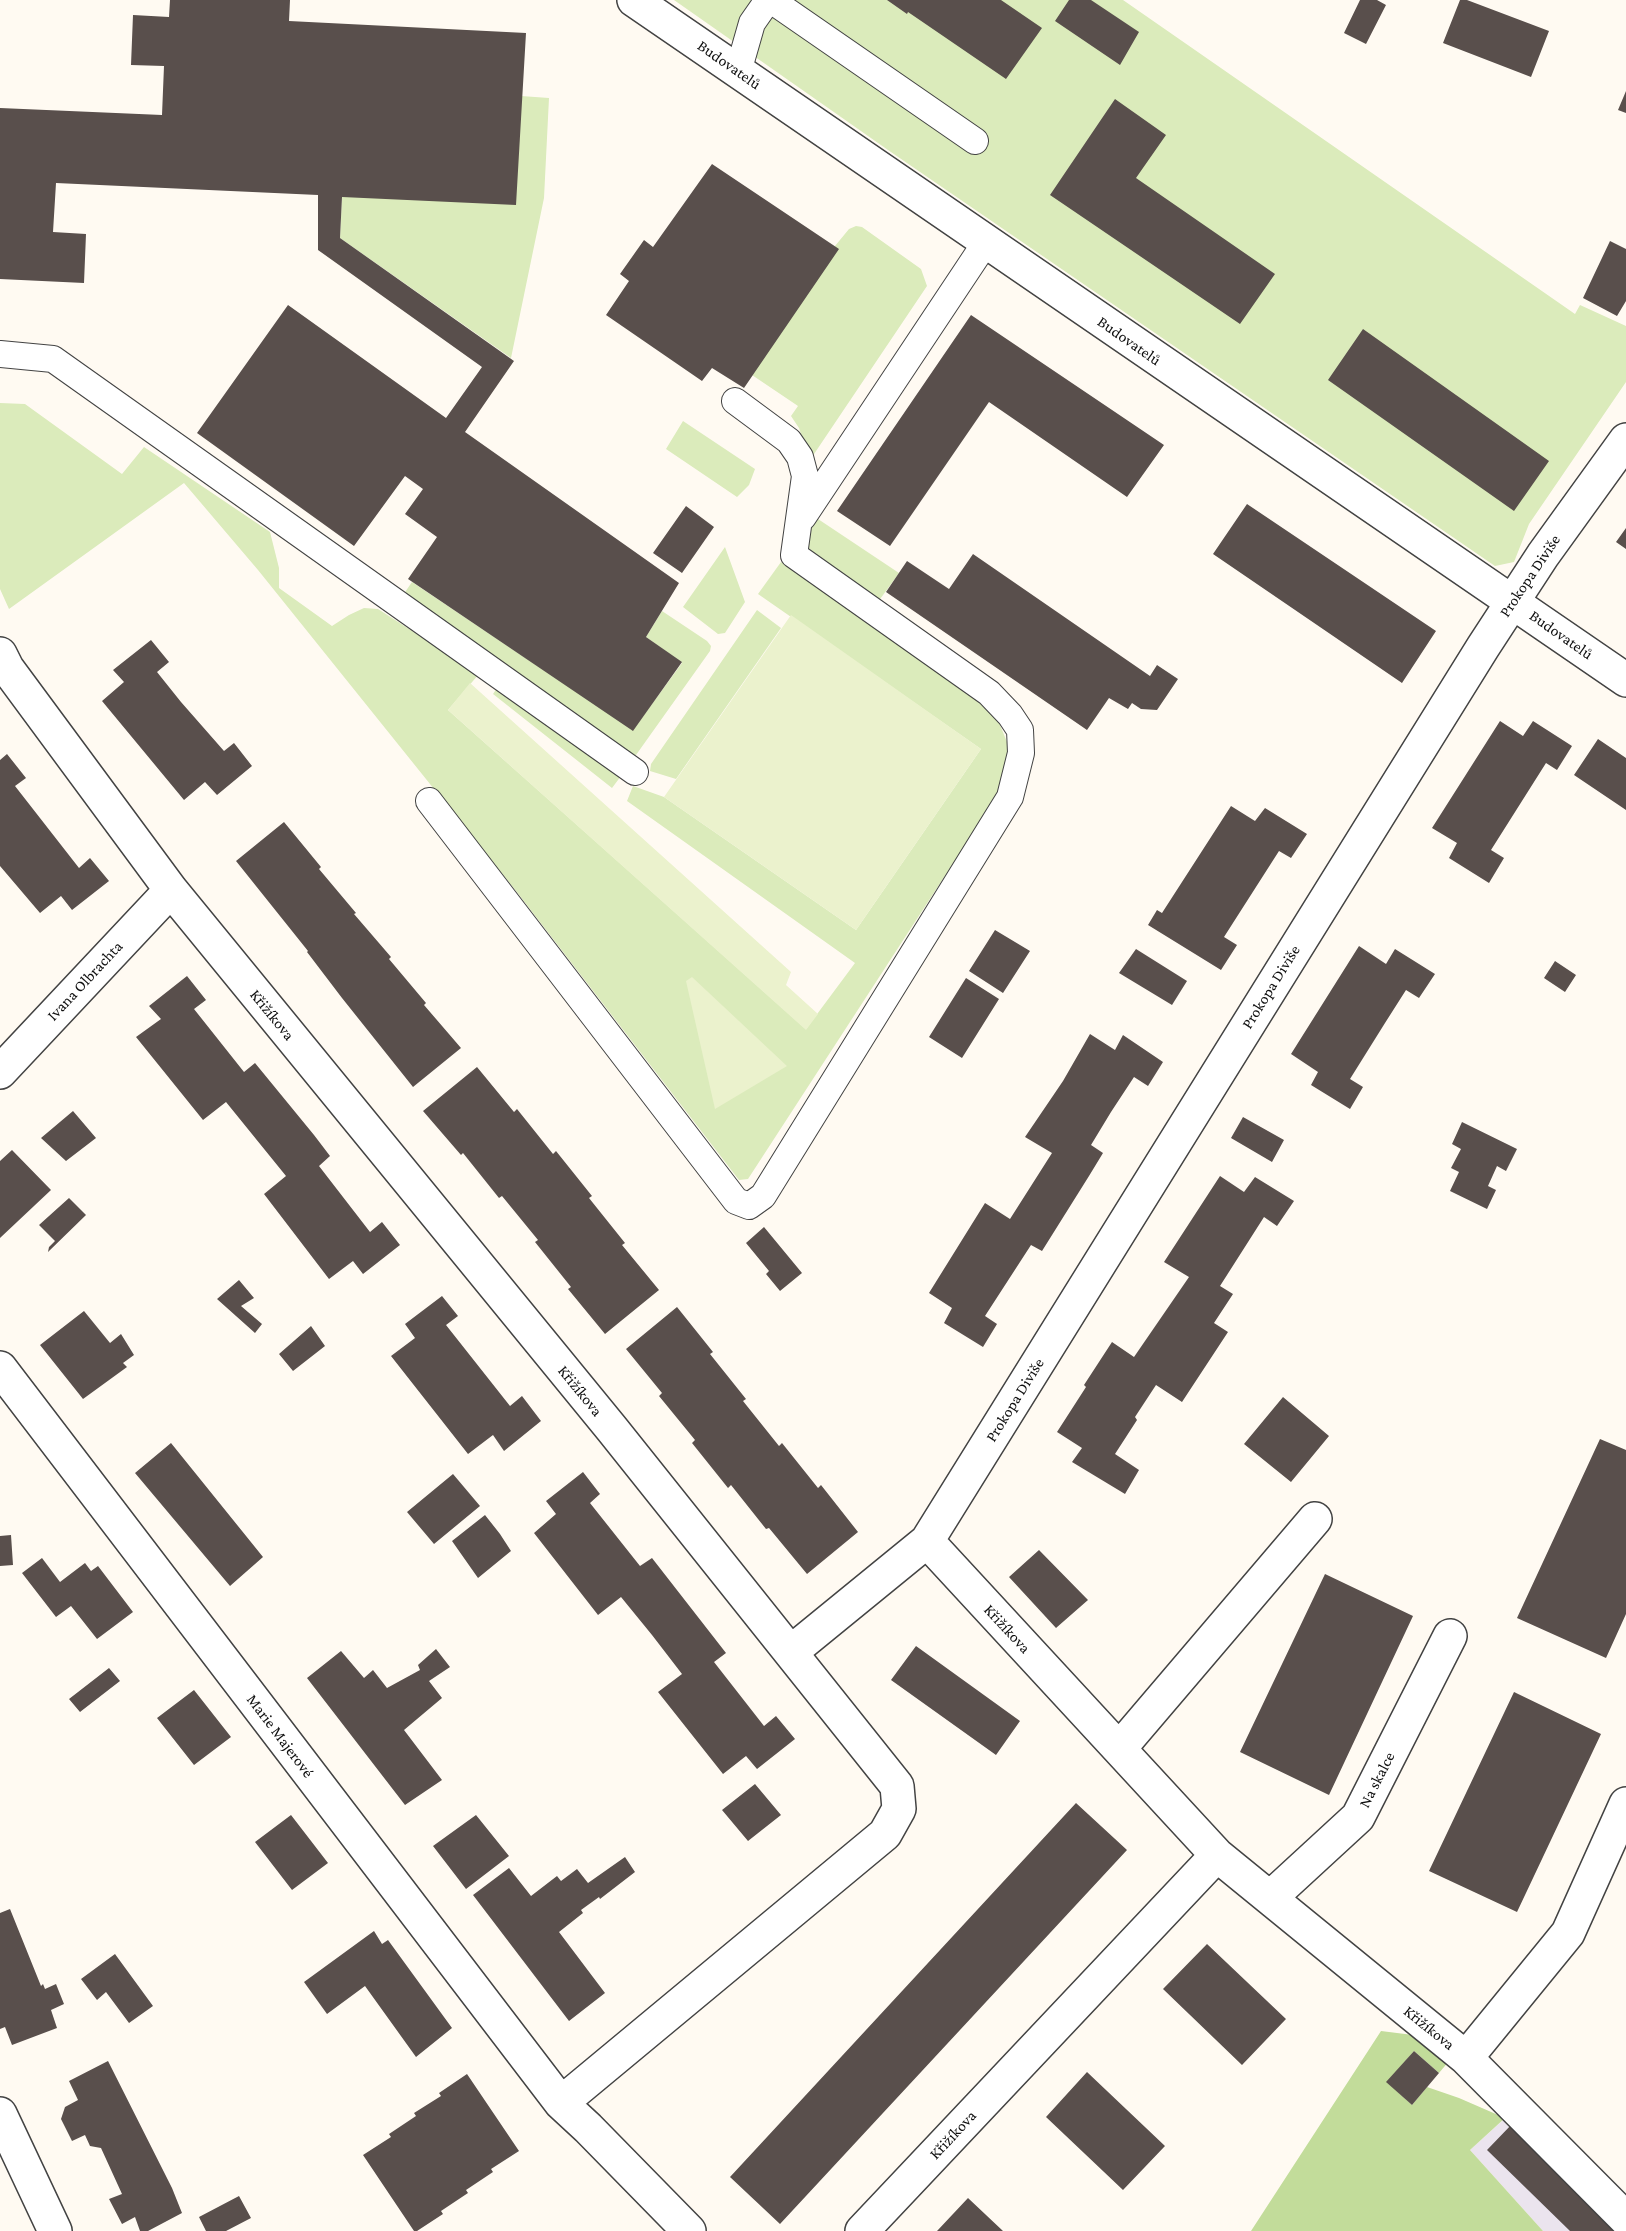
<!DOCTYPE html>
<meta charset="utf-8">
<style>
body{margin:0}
canvas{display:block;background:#fffaf2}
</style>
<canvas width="1626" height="2231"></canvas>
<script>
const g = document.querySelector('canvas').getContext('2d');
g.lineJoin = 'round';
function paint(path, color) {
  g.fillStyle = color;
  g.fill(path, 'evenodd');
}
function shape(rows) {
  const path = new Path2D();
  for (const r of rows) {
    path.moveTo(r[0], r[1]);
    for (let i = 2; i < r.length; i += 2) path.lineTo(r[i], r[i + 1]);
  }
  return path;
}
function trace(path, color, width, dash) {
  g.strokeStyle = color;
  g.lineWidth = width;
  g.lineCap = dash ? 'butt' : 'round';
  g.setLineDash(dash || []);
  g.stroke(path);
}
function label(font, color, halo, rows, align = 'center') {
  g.font = font + ' "Crimson Pro",serif';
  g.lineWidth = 6;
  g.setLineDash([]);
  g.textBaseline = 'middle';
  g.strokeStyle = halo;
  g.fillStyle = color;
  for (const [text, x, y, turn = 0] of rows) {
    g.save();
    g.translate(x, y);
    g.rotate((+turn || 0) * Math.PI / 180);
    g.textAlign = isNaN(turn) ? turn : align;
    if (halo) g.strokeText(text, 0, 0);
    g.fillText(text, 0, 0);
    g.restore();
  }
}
paint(shape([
 [1512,2112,1626,2231,1543,2231,1470,2150]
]), '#ebe4ee');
paint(shape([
 [674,0,1123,0,1575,314,1580,305,1626,326,1626,382,1529,524,1514,562,1495,566,888,150],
 [521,96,549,98,544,198,511,358,340,238,342,197],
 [856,226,862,227,921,269,927,286,810,460,799,428,791,416,798,406,752,375,835,246,849,229],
 [0,403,25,404,122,474,144,447,270,532,279,568,279,588,332,626,349,615,364,608,378,609,479,674,448,710,806,1029,855,963,627,801,633,786,664,797,856,930,981,749,758,594,781,562,980,700,998,720,1009,747,1010,761,1000,791,748,1179,739,1180,516,891,258,570,184,483,9,609,0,589],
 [683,421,755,469,749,485,737,497,666,449],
 [818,519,899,573,878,602,819,559,809,548,807,539,809,531],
 [725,547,745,602,725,633,718,634,683,607],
 [412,582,633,730,682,663,646,637,662,611,707,641,711,646,710,651,636,755,632,755,401,598],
 [757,610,781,628,676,779,650,771,651,764],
 [497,688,621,776,612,788,493,694]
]), '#dbebbb');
paint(shape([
 [1381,2031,1421,2036,1454,2055,1439,2073,1414,2051,1387,2082,1412,2105,1427,2087,1459,2098,1505,2118,1470,2150,1543,2231,1251,2231]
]), '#c2dc9a');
paint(shape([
 [791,615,981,749,856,930,664,797],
 [470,683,791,972,786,985,818,1014,806,1030,448,710],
 [692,977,787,1066,715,1109,686,981]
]), '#ebf2cd');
paint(shape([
 [170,0,290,0,289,21,526,33,516,205,342,197,340,238,514,361,465,432,679,583,646,637,682,662,633,731,408,579,437,537,405,514,423,489,405,476,354,546,197,433,288,305,446,418,482,367,318,250,318,195,56,183,53,232,86,234,84,283,0,279,0,108,162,115,164,66,131,65,133,15,169,17],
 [887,0,1001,0,1042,28,1006,79,908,12,907,14],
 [1069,0,1091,0,1139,32,1120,65,1055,21],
 [1360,0,1377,0,1386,5,1366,44,1344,33],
 [1460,0,1467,0,1549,31,1531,77,1443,43],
 [1626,91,1626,113,1618,110],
 [1115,99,1166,135,1136,178,1275,274,1240,324,1050,195],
 [712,164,839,249,744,388,712,368,702,381,606,315,629,281,620,274,644,240,653,247],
 [1610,241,1626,249,1626,301,1617,316,1583,298],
 [971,315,1164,445,1127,497,989,402,890,546,837,511],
 [1363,329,1549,461,1514,511,1328,380],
 [1247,504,1436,631,1402,683,1213,554],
 [686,506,714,527,682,573,653,553],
 [1626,528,1626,549,1616,542],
 [973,554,1150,676,1157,665,1178,679,1157,710,1141,709,1132,703,1128,709,1109,698,1087,730,886,592,907,561,949,589],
 [151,640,169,662,157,672,181,702,224,751,234,743,252,766,217,795,205,782,184,800,102,701,124,682,113,670],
 [1500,721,1523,736,1533,721,1572,746,1557,770,1546,763,1491,850,1504,858,1489,883,1449,858,1457,843,1432,828],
 [1598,739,1626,758,1626,810,1574,775],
 [7,754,26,778,15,786,79,868,90,858,109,881,72,910,61,896,40,913,0,866,0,760],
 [1231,806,1255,821,1265,808,1307,834,1291,858,1279,851,1224,937,1237,945,1221,970,1148,925,1157,910,1162,913],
 [284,822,321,867,319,869,356,913,354,914,391,957,389,959,426,1003,424,1005,461,1048,413,1087,342,998,307,952,308,951,236,861],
 [995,930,1030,951,1003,993,969,971],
 [1359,946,1386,964,1395,949,1435,974,1419,998,1406,990,1385,1023,1350,1079,1363,1087,1350,1109,1311,1085,1318,1072,1291,1054],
 [1136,949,1187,981,1172,1005,1119,973],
 [1555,961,1576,975,1565,992,1544,978],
 [187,976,206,1000,194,1009,244,1072,255,1063,314,1135,330,1156,319,1166,370,1232,382,1222,400,1245,363,1274,353,1261,329,1279,264,1194,286,1176,226,1102,203,1120,136,1037,161,1019,149,1006],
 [966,978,999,999,962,1058,929,1037],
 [1090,1034,1115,1050,1123,1035,1163,1062,1148,1086,1134,1077,1111,1112,1091,1145,1103,1153,1089,1176,1042,1251,1031,1245,985,1316,997,1324,983,1347,944,1323,952,1308,929,1293,985,1203,1010,1219,1052,1153,1025,1137,1063,1081],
 [477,1067,514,1112,517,1109,553,1154,556,1151,592,1196,589,1198,625,1243,622,1245,659,1290,605,1334,568,1289,571,1287,535,1242,538,1240,502,1196,499,1198,463,1153,461,1155,423,1111],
 [73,1111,96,1138,66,1161,41,1138],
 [1243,1117,1284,1140,1272,1162,1231,1138],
 [1462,1122,1517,1149,1506,1171,1497,1166,1488,1186,1496,1190,1487,1209,1450,1191,1459,1172,1451,1168,1461,1149,1452,1144],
 [12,1150,51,1190,0,1238,0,1161],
 [1220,1176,1244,1192,1255,1177,1294,1201,1277,1226,1264,1217,1220,1286,1233,1294,1214,1323,1228,1332,1182,1402,1156,1385,1135,1417,1137,1420,1115,1454,1139,1470,1125,1494,1072,1462,1082,1448,1057,1432,1086,1387,1084,1385,1112,1342,1134,1357,1189,1277,1164,1262],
 [69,1198,86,1215,48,1252,49,1247,55,1241,39,1225],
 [764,1227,802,1273,780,1291,766,1274,769,1271,746,1243],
 [239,1280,254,1298,241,1306,262,1324,255,1333,217,1299],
 [442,1296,458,1316,446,1325,510,1406,522,1396,541,1421,504,1451,493,1435,468,1454,391,1356,415,1338,405,1324],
 [677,1307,713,1352,710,1354,746,1399,743,1401,779,1446,782,1443,818,1488,821,1485,858,1532,807,1574,769,1528,766,1529,731,1485,728,1488,692,1443,695,1440,659,1396,662,1393,626,1349],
 [84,1311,110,1343,121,1334,134,1355,123,1363,127,1367,83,1399,40,1345],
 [311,1326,325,1346,293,1371,279,1354],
 [1283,1397,1329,1436,1291,1482,1244,1444],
 [1600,1439,1626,1450,1626,1614,1606,1658,1517,1618],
 [171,1443,263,1557,230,1586,135,1473],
 [583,1472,600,1494,590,1503,640,1566,652,1558,726,1653,714,1662,764,1726,776,1716,795,1739,757,1769,746,1756,723,1774,658,1692,682,1674,652,1635,621,1597,598,1615,534,1533,556,1514,546,1501],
 [453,1474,480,1506,434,1544,407,1512],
 [485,1515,500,1534,511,1551,478,1578,452,1541],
 [11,1535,13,1565,0,1566,0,1536],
 [1039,1550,1088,1600,1056,1628,1009,1577],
 [42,1558,60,1582,85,1563,91,1571,98,1566,133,1612,97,1639,71,1606,56,1617,22,1573],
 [1325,1574,1413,1616,1329,1795,1240,1752],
 [916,1646,1020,1721,996,1755,891,1680],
 [436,1649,450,1667,429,1681,442,1698,404,1730,442,1780,405,1805,307,1678,341,1651,364,1678,373,1670,387,1688,420,1670,418,1665],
 [109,1668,120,1681,80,1712,69,1699],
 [194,1690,231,1737,194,1765,157,1718],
 [1514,1692,1601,1734,1517,1912,1429,1871],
 [755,1784,781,1815,748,1841,722,1810],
 [1076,1803,1127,1850,780,2224,730,2177],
 [291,1815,328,1863,292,1890,255,1842],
 [476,1815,509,1856,466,1889,433,1846],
 [625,1857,635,1872,600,1899,599,1897,581,1910,583,1913,559,1932,605,1993,569,2021,473,1895,509,1868,531,1896,557,1876,561,1881,577,1869,588,1883],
 [10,1909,41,1986,43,1984,45,1989,56,1984,64,2004,51,2010,57,2028,12,2045,5,2027,0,2029,0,1913],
 [374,1931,382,1944,388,1940,452,2028,416,2057,365,1986,327,2014,304,1982],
 [1207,1944,1286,2019,1242,2065,1163,1989],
 [115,1954,153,2006,129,2023,106,1992,97,2000,81,1979],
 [1414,2051,1439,2073,1412,2105,1386,2082],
 [108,2061,172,2188,182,2213,148,2231,140,2231,135,2217,122,2224,109,2199,122,2194,101,2148,90,2146,85,2135,72,2141,61,2119,65,2107,78,2100,69,2081],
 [1087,2072,1165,2146,1123,2190,1046,2117],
 [467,2074,519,2151,491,2169,493,2172,466,2190,468,2193,441,2211,443,2214,417,2231,414,2231,363,2155,391,2137,389,2134,416,2116,414,2113,441,2096,439,2093],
 [1513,2123,1624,2231,1570,2231,1487,2150],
 [239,2196,251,2218,226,2231,206,2231,199,2217],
 [968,2198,1003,2231,937,2231]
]), '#594f4c');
const service = shape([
 [771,0,975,141],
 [738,72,752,23,768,0],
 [0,354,53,359,635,772],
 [803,517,986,242],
 [429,801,736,1201,749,1206,763,1196,1010,797,1021,753,1020,730,1010,715,989,693,794,555,805,476,800,457,789,441,735,401]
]);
const minor = shape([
 [634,0,1626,680],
 [0,654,7,668,171,890,612,1429,897,1786,899,1809,885,1834,561,2103],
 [0,1072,171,890],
 [0,1368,561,2103,588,2128,689,2231],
 [791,1652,927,1541,1483,647,1543,555,1626,440],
 [1119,1749,1315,1519],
 [1217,1855,1466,2058,1626,2219],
 [1270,1898,1358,1817,1450,1636],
 [1466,2058,1568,1933,1626,1804],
 [0,2114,55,2231],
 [862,2231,1217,1855,927,1541]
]);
trace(service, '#434343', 28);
trace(minor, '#434343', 36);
trace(service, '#fff', 26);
trace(minor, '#fff', 33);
label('16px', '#101010', '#fff', [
 ["Budovatelů",729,65,35],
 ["Budovatelů",1129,341,35],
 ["Prokopa Diviše",1530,576,-56],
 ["Budovatelů",1561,635,35],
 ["Ivana Olbrachta",85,981,-47],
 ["Prokopa Diviše",1271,987,-58],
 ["Křižíkova",272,1015,51],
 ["Křižíkova",580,1391,51],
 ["Prokopa Diviše",1015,1400,-58],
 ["Křižíkova",1007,1629,47],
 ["Marie Majerové",280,1736,53],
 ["Na skalce",1377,1780,-63],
 ["Křižíkova",1429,2028,39],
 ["Křižíkova",953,2135,-47]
]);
</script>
